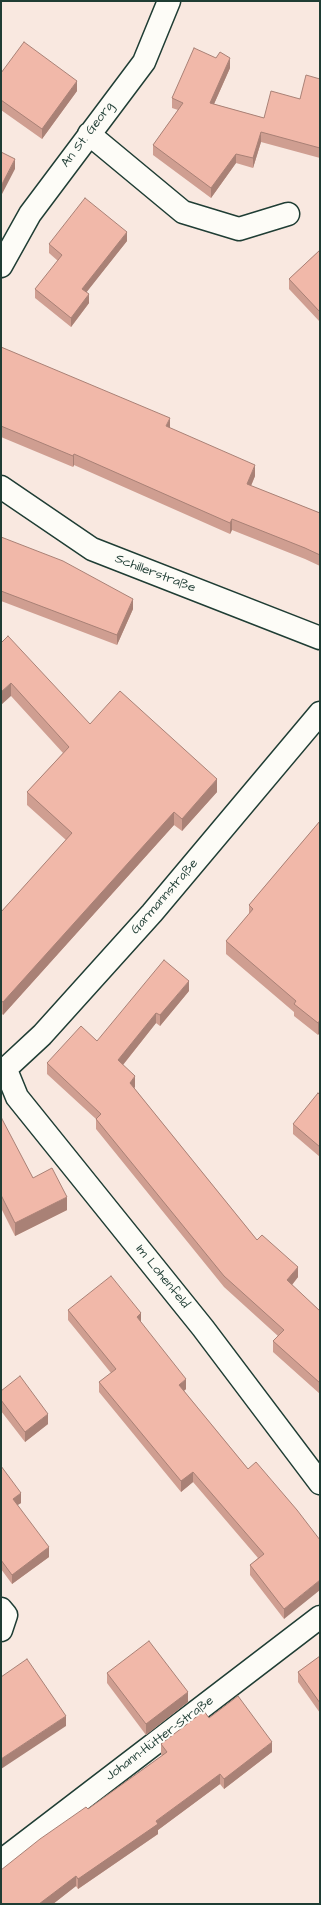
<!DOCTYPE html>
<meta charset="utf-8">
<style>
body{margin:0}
#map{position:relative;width:321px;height:1905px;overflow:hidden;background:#f9e8e0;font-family:"Architects Daughter",sans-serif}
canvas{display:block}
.frame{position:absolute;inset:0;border:2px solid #1f3d34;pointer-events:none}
</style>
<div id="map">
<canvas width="321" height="1905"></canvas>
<div class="frame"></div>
</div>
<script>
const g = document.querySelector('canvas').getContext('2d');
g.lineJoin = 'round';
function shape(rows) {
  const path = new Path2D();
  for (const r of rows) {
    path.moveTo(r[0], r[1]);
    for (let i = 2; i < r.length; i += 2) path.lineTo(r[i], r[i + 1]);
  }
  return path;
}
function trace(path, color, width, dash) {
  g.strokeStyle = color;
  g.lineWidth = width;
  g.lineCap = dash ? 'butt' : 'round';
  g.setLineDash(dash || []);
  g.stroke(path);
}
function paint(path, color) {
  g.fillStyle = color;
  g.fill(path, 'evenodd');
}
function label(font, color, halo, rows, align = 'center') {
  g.font = font + ' "Architects Daughter",sans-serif';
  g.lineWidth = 4;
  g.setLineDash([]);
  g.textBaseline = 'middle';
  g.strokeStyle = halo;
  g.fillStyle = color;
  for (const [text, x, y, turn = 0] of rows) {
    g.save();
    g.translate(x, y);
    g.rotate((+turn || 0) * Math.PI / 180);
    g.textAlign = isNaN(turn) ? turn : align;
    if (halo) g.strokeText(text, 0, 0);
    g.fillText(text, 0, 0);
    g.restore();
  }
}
const minor = shape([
 [89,134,183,212,239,229,288,214],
 [1,266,30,214,144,62,169,1],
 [1,487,92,549,320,638],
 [6,1070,17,1097,203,1328,320,1483],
 [1,1073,42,1035,152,913,320,713],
 [1,1609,6,1615,1,1630],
 [1,1861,320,1617]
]);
trace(minor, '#1f3d34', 25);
trace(minor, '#fdfcf7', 22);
paint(shape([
 [216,58,230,68,214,104,264,118,300,99,320,79,320,158,261,142,253,168,236,163,211,198,153,155,153,145,178,110,172,108,172,98],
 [1,73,77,91,42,139,1,110],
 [127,241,86,292,89,303,71,327,35,298,35,289,58,261,49,253,49,244],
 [320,250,320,322,289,289,289,279],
 [1,347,170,428,255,476,251,486,320,513,320,566,305,559,232,530,230,534,74,465,73,467,1,437],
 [1,537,133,609,117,645,1,601],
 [1,643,90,724,217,792,182,831,174,825,3,1015,1,1013,1,912,66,840,27,805,27,792,63,753,11,696],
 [320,821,320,1032,318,1035,294,1016,294,1012,226,954,226,941,249,914,249,905],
 [189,991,160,1026,156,1023,123,1065,135,1087,134,1088,257,1240,298,1277,292,1285,320,1311,320,1394,273,1352,273,1341,278,1336,224,1287,96,1129,96,1119,47,1074,47,1063,97,1041],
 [320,1095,320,1157,293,1134,293,1124],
 [1,1120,33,1178,67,1210,15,1236,1,1208],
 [68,1310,141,1322,186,1389,184,1391,248,1469,297,1510,284,1619,250,1575,250,1565,258,1558,193,1482,181,1492,99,1392,99,1382,111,1373,68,1320],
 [1,1391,48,1424,25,1442,1,1411],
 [1,1466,21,1503,17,1505,49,1557,12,1584,1,1569],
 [320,1656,320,1713,298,1682,298,1672],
 [107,1673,188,1702,146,1735,107,1683],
 [209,1718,272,1752,224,1789,220,1784,158,1830,158,1834,78,1889,76,1886,53,1904,1,1904,88,1809,162,1756,161,1754,161,1744]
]), '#cf9e91');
paint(shape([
 [230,58,230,68,210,113,210,103],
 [77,81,77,91,42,139,42,129],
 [261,132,261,142,253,168,253,158],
 [236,154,236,163,211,198,211,188],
 [15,159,15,169,1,196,1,186],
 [127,232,127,241,82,298,82,289],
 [89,294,89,303,71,327,71,318],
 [170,418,170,429,166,426],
 [74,454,74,465,73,467,73,456],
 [255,465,255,476,247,495,247,484],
 [232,519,232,530,230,534,230,523],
 [133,599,133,609,117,645,117,635],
 [11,683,11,696,1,705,1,692],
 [217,779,217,792,182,831,182,819],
 [174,812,174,825,3,1015,3,1002],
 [189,981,189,991,160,1026,160,1015],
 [156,1013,156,1023,118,1071,118,1060],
 [320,1020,320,1032,318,1035,318,1023],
 [135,1076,135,1087,130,1093,130,1083],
 [67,1197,67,1210,15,1236,15,1223],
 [298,1267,298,1277,287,1291,287,1280],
 [141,1313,141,1324,137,1317],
 [186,1379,186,1389,179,1395,179,1385],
 [48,1414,48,1424,25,1442,25,1432],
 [193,1472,193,1482,181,1492,181,1481],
 [21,1493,21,1503,13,1508,13,1499],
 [49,1547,49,1557,12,1584,12,1575],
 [320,1580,320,1590,284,1619,284,1609],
 [188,1692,188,1702,146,1735,146,1724],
 [66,1716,66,1726,1,1769,1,1759],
 [272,1742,272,1752,224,1789,224,1779],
 [220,1774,220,1784,158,1830,158,1834,78,1889,78,1879],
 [76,1876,76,1886,53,1904,39,1904]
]), '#a98176');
const building = shape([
 [24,42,77,81,42,129,1,100,1,73,24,42],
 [194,48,216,58,220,52,230,58,210,103,264,118,271,91,300,99,306,75,320,79,320,148,261,132,253,158,236,154,211,188,153,145,183,103,172,98,194,48],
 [1,152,15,159,1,186,1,152],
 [85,198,127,232,82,289,89,294,71,318,35,289,62,255,49,244,85,198],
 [320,250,320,312,289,279,320,250],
 [1,347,170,418,166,426,255,465,247,484,320,513,320,555,305,548,232,519,230,523,74,454,73,456,1,426,1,347],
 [1,537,63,561,133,599,117,635,1,591,1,537],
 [8,636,90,724,120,691,217,779,182,819,174,812,3,1002,1,1001,1,912,72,833,27,792,69,747,11,683,1,692,1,643,8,636],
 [320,821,320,924,319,925,320,926,320,1020,318,1023,294,1004,296,1001,226,941,253,909,249,905,320,821],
 [164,960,189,981,160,1015,156,1013,118,1060,135,1076,130,1083,257,1240,262,1235,298,1267,287,1280,320,1311,320,1383,273,1341,284,1330,224,1276,96,1119,101,1114,47,1063,81,1026,97,1041,164,960],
 [318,1093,320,1095,320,1147,293,1124,318,1093],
 [2,1119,33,1178,52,1168,67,1197,15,1223,1,1195,1,1120,2,1119],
 [111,1276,141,1313,137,1317,186,1379,179,1385,248,1469,256,1462,297,1510,320,1540,320,1580,284,1609,250,1565,264,1554,193,1472,181,1481,99,1382,116,1369,68,1310,111,1276],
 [20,1376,48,1414,25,1432,1,1400,1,1391,20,1376],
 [1,1466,21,1493,13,1499,49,1547,12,1575,1,1560,1,1466],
 [149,1641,188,1692,146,1724,107,1673,149,1641],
 [320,1656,320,1703,298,1672,320,1656],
 [27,1659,66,1716,1,1759,1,1677,27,1659],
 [238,1696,272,1742,224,1779,220,1774,156,1821,158,1824,78,1879,76,1876,39,1904,1,1904,1,1870,40,1839,86,1807,88,1809,167,1752,161,1744,204,1711,209,1718,238,1696]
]);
paint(building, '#f1b8a9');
trace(building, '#a98176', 1);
label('13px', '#1f3d34', '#fdfcf7', [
 ["An St. Georg",88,135,-53],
 ["Schillerstraße",155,574,21],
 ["Garmannstraße",165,897,-49],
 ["Im Lohenfeld",162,1277,51],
 ["Johann-Hütter-Straße",160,1739,-37]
]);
</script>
